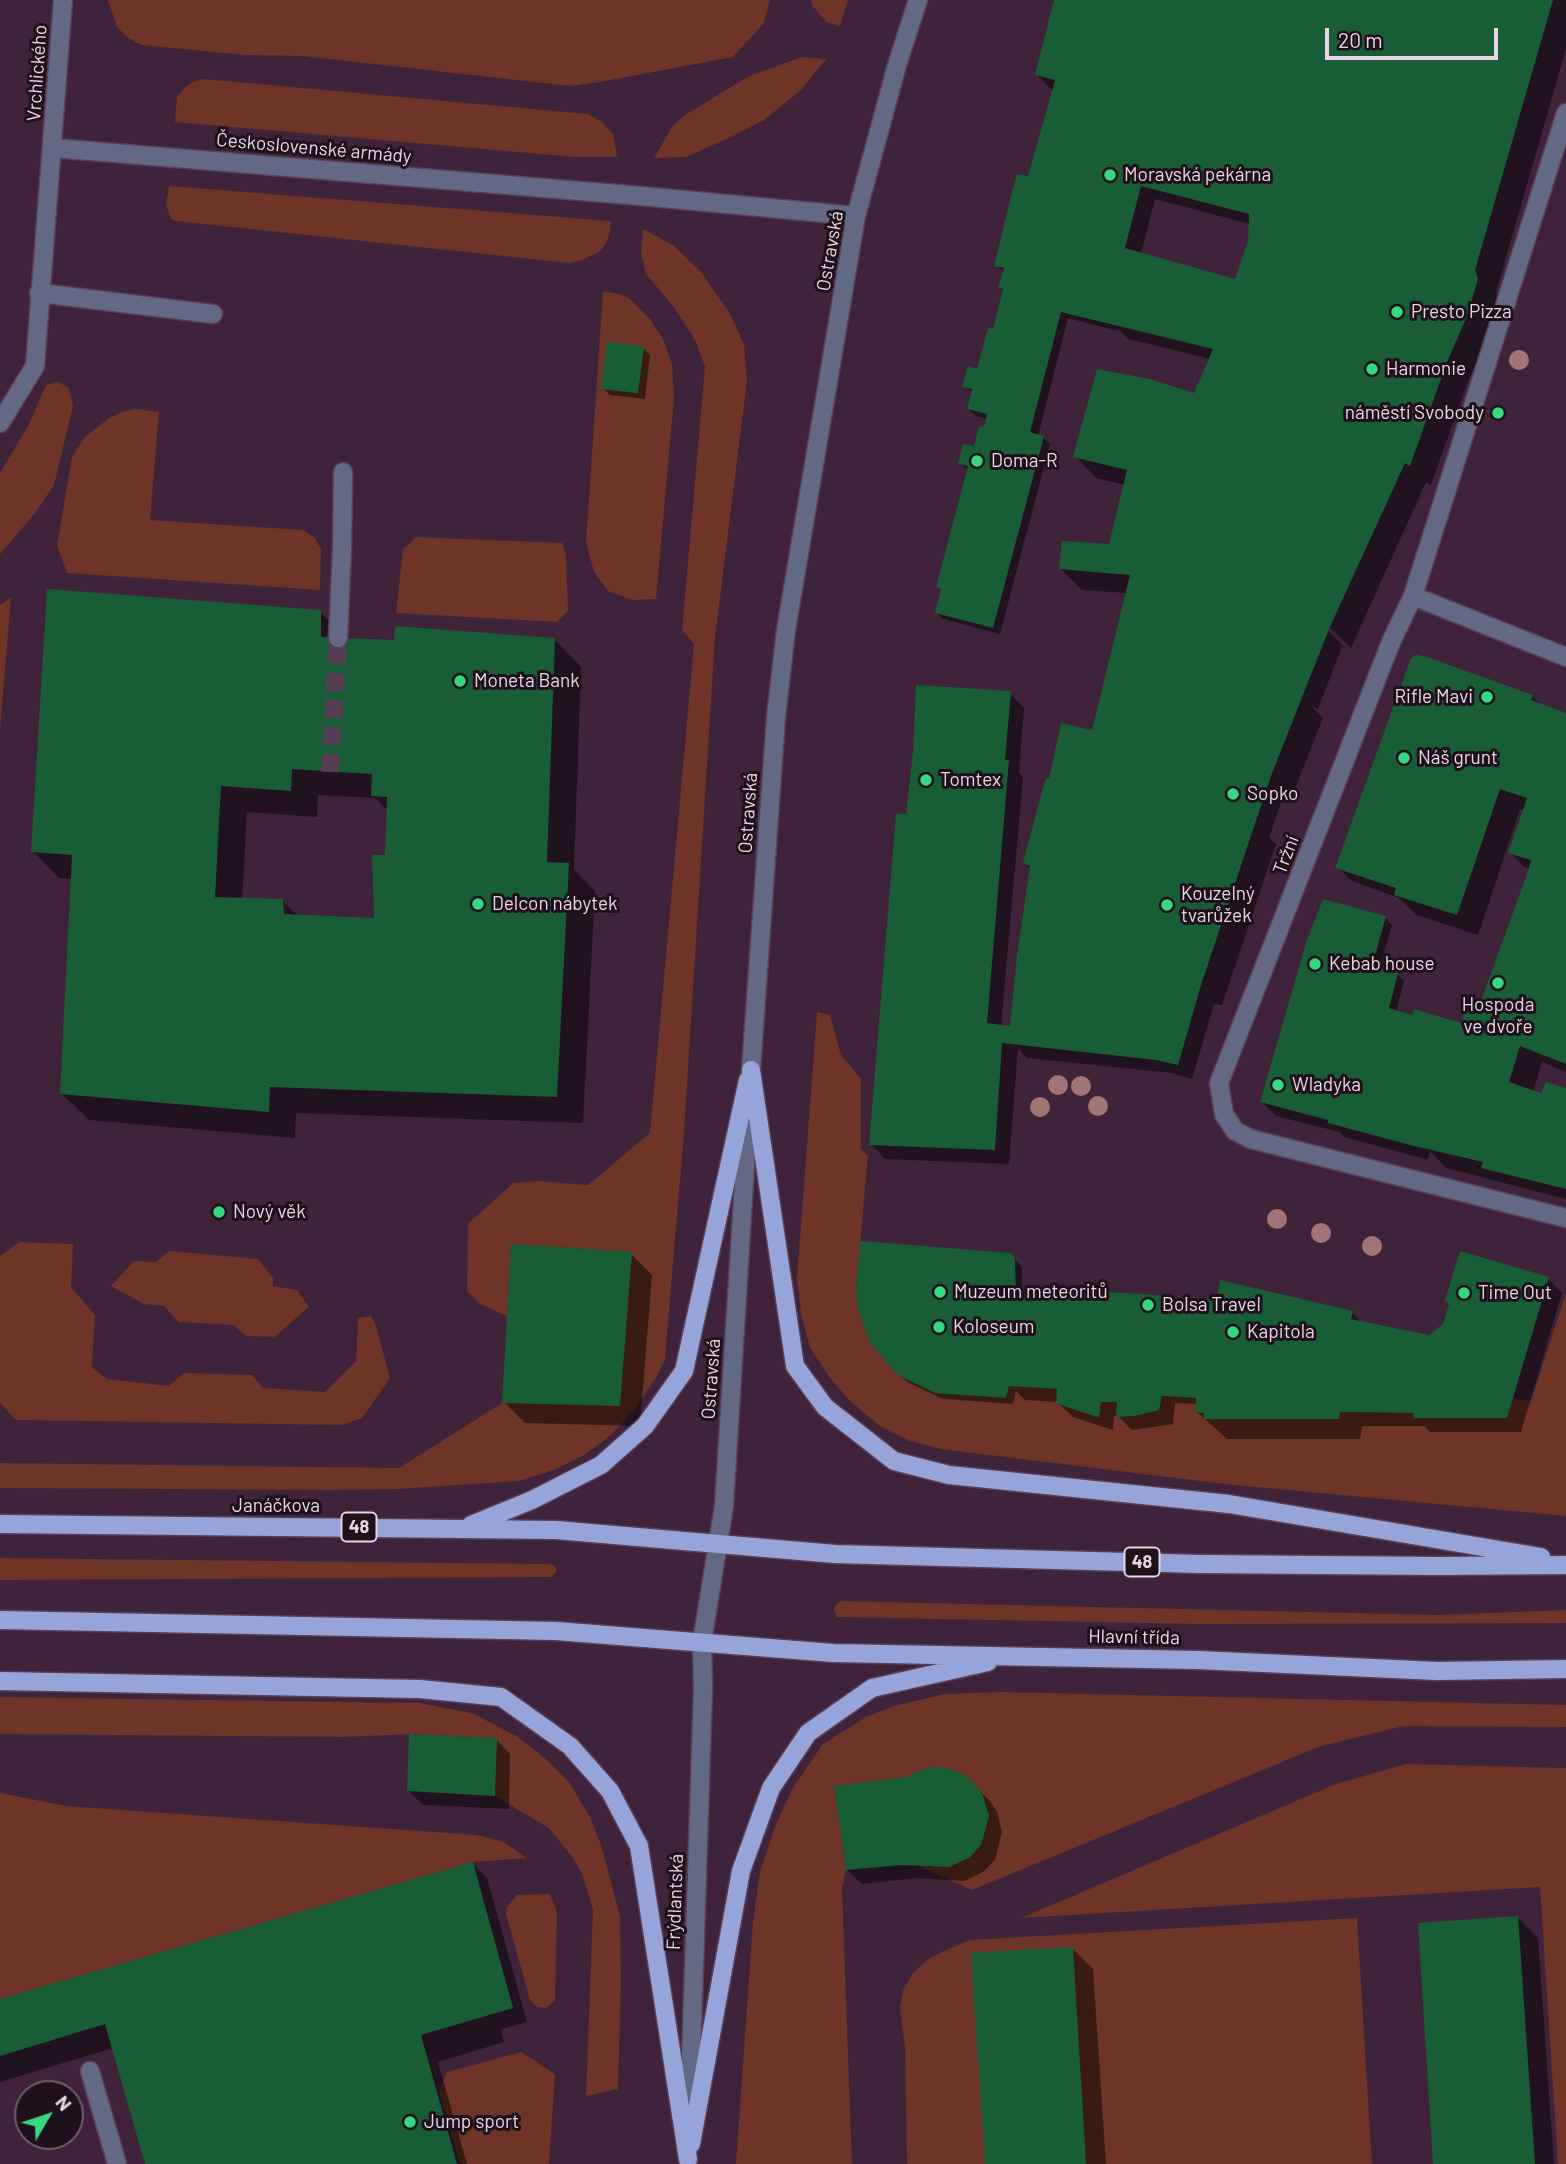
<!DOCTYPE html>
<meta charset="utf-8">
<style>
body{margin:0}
#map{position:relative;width:1566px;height:2164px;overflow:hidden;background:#3f233a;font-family:Barlow,sans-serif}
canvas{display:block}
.north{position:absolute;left:14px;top:2080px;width:70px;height:70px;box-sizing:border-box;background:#1e111b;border:2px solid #6f5f6b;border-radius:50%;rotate:51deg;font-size:19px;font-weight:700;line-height:28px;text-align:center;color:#e8d5e4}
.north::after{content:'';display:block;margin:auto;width:24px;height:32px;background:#36d881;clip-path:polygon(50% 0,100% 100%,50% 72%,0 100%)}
.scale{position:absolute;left:1325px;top:28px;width:173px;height:32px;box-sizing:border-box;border:4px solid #e8d5e4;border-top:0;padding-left:9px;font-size:21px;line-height:24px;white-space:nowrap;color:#e8d5e4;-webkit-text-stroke:5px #1e111b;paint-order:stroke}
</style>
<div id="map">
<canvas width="1566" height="2164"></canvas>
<div class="north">N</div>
<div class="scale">20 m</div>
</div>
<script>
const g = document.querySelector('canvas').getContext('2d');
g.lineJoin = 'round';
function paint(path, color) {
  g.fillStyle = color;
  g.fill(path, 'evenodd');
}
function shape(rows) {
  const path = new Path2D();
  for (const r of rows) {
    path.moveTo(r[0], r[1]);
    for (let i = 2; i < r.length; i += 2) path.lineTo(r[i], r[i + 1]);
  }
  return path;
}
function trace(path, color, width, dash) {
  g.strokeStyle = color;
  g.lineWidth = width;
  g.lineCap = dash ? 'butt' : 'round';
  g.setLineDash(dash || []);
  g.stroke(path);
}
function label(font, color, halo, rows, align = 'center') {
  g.font = font + ' Barlow,sans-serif';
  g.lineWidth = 6;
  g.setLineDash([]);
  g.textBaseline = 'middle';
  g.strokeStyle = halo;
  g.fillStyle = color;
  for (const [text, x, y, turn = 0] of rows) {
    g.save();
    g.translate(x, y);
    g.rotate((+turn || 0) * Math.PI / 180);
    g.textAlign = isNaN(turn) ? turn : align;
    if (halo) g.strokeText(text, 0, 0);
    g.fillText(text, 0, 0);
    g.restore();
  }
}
paint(shape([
 [108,0,770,0,764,23,733,57,600,82,570,86,302,56,245,55,141,45,127,37,117,27],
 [811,0,848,0,840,26,826,22,812,5],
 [802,57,826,59,801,90,764,120,735,135,686,157,654,158,672,127,685,115,749,76],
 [204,79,588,114,602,122,613,134,617,157,575,157,175,122,177,97,184,88,193,82],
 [169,186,611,221,610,232,606,243,599,252,580,261,569,263,176,221,171,219,166,205],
 [643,229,673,245,701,272,729,312,744,344,747,381,715,638,684,1133,665,1359,656,1378,631,1414,611,1435,586,1454,554,1470,519,1481,398,1489,331,1490,0,1488,0,1463,399,1468,502,1403,620,1405,631,1252,511,1244,507,1316,480,1304,467,1291,468,1224,513,1183,539,1181,588,1185,650,1133,694,644,682,630,705,367,695,340,673,306,646,274,641,253],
 [603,291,619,294,629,298,650,319,663,339,672,364,674,398,656,599,632,600,608,591,594,572,586,542],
 [58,382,69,388,73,406,54,485,36,512,0,554,0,473,28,426,46,385],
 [137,409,159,412,150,520,303,530,315,538,321,549,320,590,67,573,57,546,72,457,85,437,108,419,124,411],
 [416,537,562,543,566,555,568,611,557,622,396,613,403,549],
 [11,598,0,730,0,605],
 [817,1012,830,1015,841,1055,861,1079,861,1149,868,1156,856,1289,858,1310,871,1344,898,1375,935,1393,1006,1398,1009,1386,1057,1389,1057,1403,1084,1413,1098,1416,1101,1402,1117,1402,1134,1416,1159,1410,1162,1396,1196,1398,1195,1412,1204,1413,1204,1419,1339,1419,1340,1412,1413,1413,1414,1418,1507,1418,1513,1398,1531,1401,1566,1293,1566,1516,1224,1484,941,1449,910,1441,881,1427,850,1401,830,1378,810,1348,801,1314,797,1278],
 [19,1242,73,1244,71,1287,95,1315,92,1367,107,1379,169,1386,184,1373,252,1375,263,1388,325,1392,356,1361,358,1318,371,1316,376,1326,390,1378,362,1418,342,1425,16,1420,0,1403,0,1256],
 [170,1251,258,1259,273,1278,273,1286,297,1290,309,1307,274,1337,246,1336,234,1325,178,1322,164,1306,144,1304,111,1286,134,1261,155,1262],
 [0,1558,548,1564,553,1565,556,1568,556,1572,551,1577,0,1580],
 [840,1601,1437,1615,1566,1610,1566,1623,1199,1624,837,1617,834,1611,835,1606],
 [1000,1692,1566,1705,1566,1727,1404,1726,1321,1746,972,1890,916,1865,929,1867,949,1867,981,1845,989,1816,983,1796,976,1785,964,1775,950,1769,932,1767,917,1772,907,1777,834,1786,846,1870,842,1888,852,2164,736,2164,753,1922,760,1872,776,1824,794,1786,823,1744,866,1717,894,1706,945,1694],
 [0,1697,419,1703,472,1713,518,1737,548,1761,569,1782,590,1817,601,1845,620,1916,621,1984,618,2089,586,2096,593,1909,582,1874,573,1858,549,1828,495,1796,496,1738,409,1734,345,1737,0,1734],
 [1406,1764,1566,1768,1566,2164,1558,2164,1540,1887,1021,1918,1336,1784],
 [0,1793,66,1806,477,1835,504,1842,527,1858,473,1862,0,1999],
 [550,1894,557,1912,555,2000,546,2008,537,2007,530,2000,506,1914,507,1907,517,1895],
 [1357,1918,1372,2164,907,2164,905,2047,900,2008,903,1990,913,1973,931,1957,969,1940],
 [521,2052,555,2074,549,2164,460,2164,439,2091,447,2072]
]), '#6d3427');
paint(shape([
 [1056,0,1566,0,1566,49,1496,292,1498,301,1489,335,1467,384,1431,485,1426,482,1351,648,1324,622,1322,624,1345,648,1342,647,1318,709,1311,706,1323,718,1292,796,1284,794,1269,838,1276,844,1222,1005,1214,1004,1192,1079,1172,1073,1027,1058,1018,1048,1009,1164,885,1159,871,1144,908,816,1010,693,1024,708,1019,773,1023,777,1001,1027,1012,1028,1032,870,1025,863,1050,780,1099,734,1127,593,1082,590,1061,569,1111,546,1125,485,1096,478,1075,456,1195,395,1211,359,1128,339,1118,329,1118,331,1068,318,1038,436,1043,437,1050,444,1000,634,943,619,936,612,942,591,938,586,969,471,960,464,975,448,985,429,988,419,976,416,969,409,973,393,964,386,979,371,994,331,1004,292,1000,288,1005,272,996,265,1029,178,1054,92,1037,75],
 [1155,199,1250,224,1249,241,1236,283,1141,254],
 [643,348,650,355,645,399,610,395,603,388],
 [320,612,347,638,396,642,555,640,581,667,574,870,595,891,583,1123,296,1113,295,1138,89,1120,62,1094,73,879,59,878,33,851],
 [318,795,375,798,388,811,386,857,375,920,298,916,283,901,242,900,247,812,317,817],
 [1532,696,1541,705,1566,715,1566,1072,1542,1062,1533,1092,1542,1095,1566,1090,1566,1199,1446,1168,1430,1151,1428,1159,1425,1159,1344,1137,1340,1132,1276,1116,1262,1102,1385,918,1392,925,1379,970,1397,974,1404,981,1396,1012,1460,1025,1478,1014,1530,869,1524,867,1510,852,1525,810,1520,809,1478,935,1417,915,1399,898,1352,881,1337,867],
 [631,1254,652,1275,640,1426,525,1423,504,1402],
 [1010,1254,1022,1267,1022,1299,1067,1302,1167,1298,1182,1313,1352,1312,1363,1324,1430,1336,1548,1279,1562,1293,1521,1432,1430,1432,1424,1426,1362,1426,1360,1439,1227,1439,1197,1412,1197,1404,1175,1403,1173,1424,1132,1430,1118,1416,1114,1416,1113,1430,1073,1417,1057,1402,1025,1400,1016,1391,1013,1404,943,1399,907,1382,899,1374],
 [496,1739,510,1754,509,1809,423,1805,408,1790],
 [908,1779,974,1786,990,1801,997,1812,1002,1832,995,1860,983,1872,964,1881,916,1878,862,1884,847,1870],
 [472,1864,487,1878,527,2022,501,2029,504,2042,438,2062,467,2164,147,2164,113,2048,0,2082,0,2001],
 [1517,1917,1538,1938,1554,2164,1435,2164],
 [1072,1948,1093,1969,1106,2164,986,2164]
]), '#0007');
paint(shape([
 [1054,0,1553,0,1475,270,1478,279,1468,314,1447,362,1410,466,1405,463,1329,629,1271,776,1201,985,1178,1065,1156,1060,1002,1043,995,1150,869,1145,896,814,906,814,913,752,916,685,1011,691,1005,760,1009,760,987,1023,1010,1026,1017,956,1030,866,1023,863,1046,777,1049,779,1061,723,1092,730,1130,575,1059,569,1062,541,1109,544,1127,470,1073,457,1097,369,1150,379,1194,393,1213,349,1061,312,1030,432,1044,436,993,628,935,613,941,589,936,587,968,466,958,464,963,444,974,446,979,426,984,427,987,414,967,409,972,389,962,387,968,366,977,369,988,328,993,329,1003,289,998,288,1004,268,994,266,1012,192,1017,174,1028,176,1055,80,1035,75],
 [1141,186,1249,214,1248,241,1235,279,1125,248],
 [607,342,644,346,638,393,601,389],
 [47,589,321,610,321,637,394,640,395,626,555,638,547,862,569,863,557,1097,270,1087,269,1112,60,1094,72,855,31,852],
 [292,769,372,774,371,796,387,797,385,855,372,855,374,918,284,914,283,899,215,897,221,786,291,791],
 [1416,655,1424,656,1533,695,1531,700,1566,713,1566,1064,1520,1046,1509,1082,1541,1093,1546,1082,1566,1088,1566,1189,1481,1168,1483,1162,1410,1145,1328,1123,1328,1120,1260,1102,1306,943,1323,899,1386,916,1372,967,1398,973,1389,1008,1412,1015,1414,1009,1461,1023,1466,1010,1477,1012,1528,871,1531,860,1508,853,1527,798,1500,789,1457,915,1394,895,1396,888,1335,868,1411,658],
 [860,1241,1011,1253,1015,1258,1016,1297,1065,1300,1065,1289,1168,1296,1167,1310,1207,1313,1207,1298,1217,1299,1220,1280,1353,1311,1351,1319,1429,1335,1443,1324,1449,1304,1445,1300,1460,1251,1549,1277,1507,1418,1414,1418,1413,1413,1340,1412,1339,1419,1204,1419,1204,1413,1195,1412,1196,1398,1162,1396,1159,1410,1134,1416,1116,1417,1117,1402,1101,1402,1099,1417,1084,1413,1056,1403,1057,1389,1009,1386,1006,1398,935,1393,898,1375,871,1344,858,1310,856,1290],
 [511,1244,632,1252,620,1406,502,1403],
 [409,1734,497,1738,495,1796,407,1791],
 [932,1767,950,1769,964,1775,976,1785,983,1796,989,1816,981,1845,969,1858,949,1867,901,1865,846,1870,834,1786,907,1777,917,1772],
 [473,1862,513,2008,421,2035,457,2164,145,2164,105,2024,0,2056,0,1999],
 [1518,1916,1535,2164,1433,2164,1418,1923],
 [1073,1947,1086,2164,985,2164,971,1953]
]), '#185d36');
trace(shape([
 [330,772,338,638]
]), '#583e54', 18, [18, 9]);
const minor = shape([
 [1566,113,1413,596,1566,657],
 [53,148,630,195,856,216],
 [39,293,213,314],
 [0,423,35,366,63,0],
 [1413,596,1391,642,1219,1083,1224,1114,1235,1131,1251,1139,1566,1218],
 [338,638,342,550,343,472],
 [90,2071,117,2164],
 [689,2122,703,1688,702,1642,724,1506,751,1070,776,717,786,630,856,216,897,65,918,0]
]);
const major = shape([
 [751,1070,795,1366,825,1407,894,1461,949,1475,1229,1504,1541,1557],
 [0,1524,556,1530,835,1554,1200,1564,1437,1566,1566,1565],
 [471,1525,532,1500,601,1465,645,1426,684,1371,748,1080],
 [0,1620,556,1631,833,1653,1198,1660,1437,1671,1566,1669],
 [0,1681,420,1689,501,1697,570,1746,610,1791,639,1846,688,2159],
 [691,2144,741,1871,771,1788,808,1733,872,1688,988,1662]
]);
trace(minor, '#5a3f55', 21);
trace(major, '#5a3f55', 21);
trace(minor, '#636984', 18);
trace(major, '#97a4d9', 18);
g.fillStyle = '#a37476';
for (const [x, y] of [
 [1519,360],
 [1058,1085],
 [1081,1086],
 [1098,1106],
 [1040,1107],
 [1277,1219],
 [1321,1233],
 [1372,1246]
]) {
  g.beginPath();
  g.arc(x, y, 10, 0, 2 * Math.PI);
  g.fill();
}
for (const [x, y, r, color] of [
 [1110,175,7,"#36d881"],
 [1397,312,7,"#36d881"],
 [1372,369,7,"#36d881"],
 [1498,413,7,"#36d881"],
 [977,461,7,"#36d881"],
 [460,681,7,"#36d881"],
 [1487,697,7,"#36d881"],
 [1404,758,7,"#36d881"],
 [926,780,7,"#36d881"],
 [1233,794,7,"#36d881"],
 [478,904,7,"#36d881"],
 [1167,905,7,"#36d881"],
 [1315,964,7,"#36d881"],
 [1498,983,7,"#36d881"],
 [1278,1085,7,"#36d881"],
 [219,1212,7,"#36d881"],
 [940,1292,7,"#36d881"],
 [1464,1293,7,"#36d881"],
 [1148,1305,7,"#36d881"],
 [939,1327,7,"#36d881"],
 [1233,1332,7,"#36d881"],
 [410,2122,7,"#36d881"]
]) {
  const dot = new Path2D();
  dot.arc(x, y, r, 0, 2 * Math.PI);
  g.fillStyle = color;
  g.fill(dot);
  trace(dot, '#1e111b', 2.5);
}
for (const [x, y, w] of [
 [359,1527,35],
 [1142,1562,35]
]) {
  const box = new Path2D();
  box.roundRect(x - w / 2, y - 14.5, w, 29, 5);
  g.fillStyle = '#1e111b';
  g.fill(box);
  trace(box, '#e8d5e4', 2);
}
label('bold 18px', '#e8d5e4', null, [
 ["48",359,1527],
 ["48",1142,1562]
]);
label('19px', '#e8d5e4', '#1e111b', [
 ["Vrchlického",37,73,-86],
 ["Československé armády",314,148,5],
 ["Ostravská",830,251,-80],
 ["Ostravská",748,813,-86],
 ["Tržní",1286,855,-69],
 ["Ostravská",711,1379,-86],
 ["Janáčkova",276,1506],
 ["Hlavní třída",1134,1637,1],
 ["Frýdlantská",675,1902,-88]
]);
label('19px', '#e8d5e4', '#1e111b', [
 ["Moravská pekárna",1124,175],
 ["Presto Pizza",1411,312],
 ["Harmonie",1386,369],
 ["náměstí Svobody",1484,413,"right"],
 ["Doma-R",991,461],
 ["Moneta Bank",474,681],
 ["Rifle Mavi",1473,697,"right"],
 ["Náš grunt",1418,758],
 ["Tomtex",940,780],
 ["Sopko",1247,794],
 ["Kouzelný",1181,894],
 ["tvarůžek",1181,916],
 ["Delcon nábytek",492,904],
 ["Kebab house",1329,964],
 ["Hospoda",1498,1005,"center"],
 ["ve dvoře",1498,1027,"center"],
 ["Wladyka",1292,1085],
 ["Nový věk",233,1212],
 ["Muzeum meteoritů",954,1292],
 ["Time Out",1478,1293],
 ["Bolsa Travel",1162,1305],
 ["Koloseum",953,1327],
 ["Kapitola",1247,1332],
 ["Jump sport",424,2122]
], 'left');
</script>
